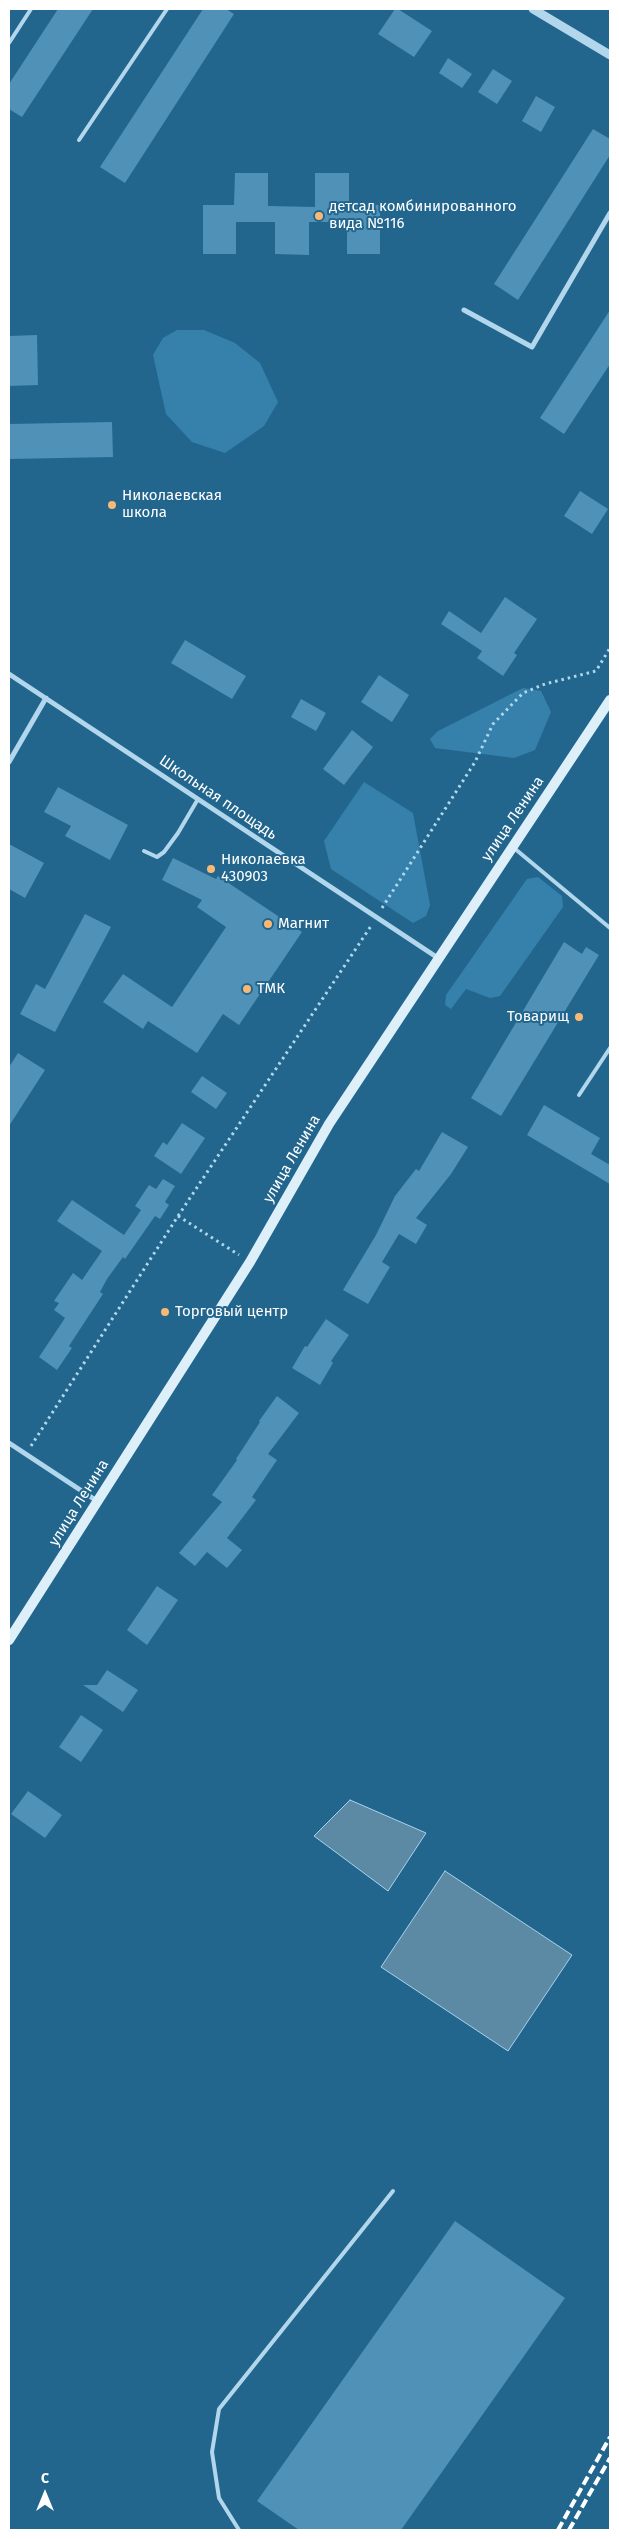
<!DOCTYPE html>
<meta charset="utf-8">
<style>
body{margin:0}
#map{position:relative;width:619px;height:2539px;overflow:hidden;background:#22668e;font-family:"Fira Sans",sans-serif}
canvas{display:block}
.frame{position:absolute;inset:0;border:10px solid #fff;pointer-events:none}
.north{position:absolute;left:20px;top:2469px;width:50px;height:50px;-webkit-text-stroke:4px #22668e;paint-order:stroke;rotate:0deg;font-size:14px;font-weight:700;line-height:20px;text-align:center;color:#fff}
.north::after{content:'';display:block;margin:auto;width:18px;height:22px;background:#fff;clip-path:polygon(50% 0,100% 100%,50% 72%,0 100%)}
</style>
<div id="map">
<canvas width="619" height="2539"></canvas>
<div class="frame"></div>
<div class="north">С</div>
</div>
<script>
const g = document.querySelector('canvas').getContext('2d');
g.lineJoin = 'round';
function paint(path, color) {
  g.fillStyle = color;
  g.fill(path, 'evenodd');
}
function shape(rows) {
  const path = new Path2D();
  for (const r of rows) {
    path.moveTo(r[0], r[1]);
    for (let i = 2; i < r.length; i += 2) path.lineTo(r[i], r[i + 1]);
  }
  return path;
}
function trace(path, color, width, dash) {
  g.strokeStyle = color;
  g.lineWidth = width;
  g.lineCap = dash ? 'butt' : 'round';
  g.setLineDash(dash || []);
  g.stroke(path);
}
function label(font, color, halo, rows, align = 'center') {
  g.font = font + ' "Fira Sans",sans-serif';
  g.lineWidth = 4;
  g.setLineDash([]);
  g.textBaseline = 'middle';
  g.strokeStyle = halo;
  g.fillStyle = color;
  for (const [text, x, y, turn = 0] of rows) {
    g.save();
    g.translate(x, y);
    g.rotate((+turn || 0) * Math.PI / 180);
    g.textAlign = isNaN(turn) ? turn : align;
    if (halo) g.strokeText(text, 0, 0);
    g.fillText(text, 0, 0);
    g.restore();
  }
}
paint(shape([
 [177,330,204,330,235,343,260,363,278,402,264,426,225,453,192,442,166,414,153,355,163,338],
 [523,688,541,691,551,712,535,750,514,758,435,748,430,739,438,731],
 [364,782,413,813,430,905,426,916,413,923,331,869,324,841],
 [538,877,562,896,563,907,500,996,490,998,466,989,451,1009,445,1005,446,995,527,879]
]), '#3681ac');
const water = shape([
 [350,1800,426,1833,388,1891,314,1836,350,1800],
 [445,1871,572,1955,508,2051,381,1967,445,1871]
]);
paint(water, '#5c8aa5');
trace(water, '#a6d4ed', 1);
paint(shape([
 [58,9,93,9,22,117,9,109,9,84],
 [203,9,226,9,234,14,125,183,100,167],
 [395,9,398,9,432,31,414,57,378,34],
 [448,58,472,74,462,88,439,73],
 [493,69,512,81,497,104,478,92],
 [536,96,555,107,541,132,522,121],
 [593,129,610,139,610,155,518,300,494,284],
 [235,173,268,173,268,206,315,207,315,173,349,173,349,205,380,205,380,254,347,254,347,222,309,222,309,255,275,254,275,222,236,222,236,254,203,254,203,205,234,205],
 [610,310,610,364,564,434,540,418],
 [37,335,38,385,9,386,9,336],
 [112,422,113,457,9,459,9,424],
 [580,491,608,509,592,534,564,516],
 [505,597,537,619,514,653,517,655,503,676,477,658,482,651,441,624,449,611,481,633],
 [185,640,246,676,232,699,171,663],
 [379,675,409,695,392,722,361,702],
 [301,699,326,713,316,731,291,717],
 [352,730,373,747,344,785,323,769],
 [58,787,128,825,110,860,65,836,71,826,44,812],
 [9,844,44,863,25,898,9,889],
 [173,858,216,879,218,876,302,932,239,1025,223,1014,197,1053,148,1021,143,1029,103,1002,123,974,172,1007,226,927,197,907,202,900,162,880],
 [85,914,111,927,55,1032,20,1014,36,984,45,989],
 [564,942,582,954,586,947,599,955,501,1116,471,1098],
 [18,1053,45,1070,9,1126,9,1067],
 [202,1076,227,1093,216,1109,191,1092],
 [544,1105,600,1138,591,1154,610,1165,610,1184,527,1135],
 [182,1123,205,1138,181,1174,154,1156,163,1142,167,1145],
 [442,1132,468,1147,451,1174,416,1218,427,1225,416,1244,399,1234,382,1262,390,1267,368,1304,343,1290,376,1235,395,1196,416,1169,419,1171],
 [163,1179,175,1186,165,1202,169,1205,160,1219,155,1216,125,1259,123,1257,107,1279,100,1292,103,1294,69,1346,72,1348,57,1370,39,1357,65,1318,54,1310,59,1303,54,1301,73,1273,82,1280,102,1251,57,1221,72,1200,124,1235,141,1210,135,1206,149,1185,156,1189],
 [326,1319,349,1335,331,1361,333,1363,320,1385,292,1368,305,1346,307,1347],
 [277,1396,299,1413,268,1454,277,1460,252,1497,256,1500,227,1538,242,1550,227,1568,207,1552,195,1566,179,1553,222,1502,212,1495,237,1460,236,1459,260,1422,259,1421],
 [157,1586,178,1600,147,1645,127,1630],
 [107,1670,138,1690,123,1712,83,1685,97,1685],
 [81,1715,103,1730,81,1762,59,1747],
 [28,1791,62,1815,45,1838,11,1814],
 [455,2221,565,2298,401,2530,299,2530,257,2501]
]), '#4f91b7');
trace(shape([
 [382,908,475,762,493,724,523,693,545,684,596,671,610,648],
 [178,1216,239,1255],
 [31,1446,178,1216,371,926]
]), '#b2d7ec', 3, [2.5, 4]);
trace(shape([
 [9,43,31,9],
 [79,140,167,9],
 [514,848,610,928],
 [144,851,157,857,164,852,178,833,198,799],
 [579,1095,610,1048],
 [239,2530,219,2498,212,2452,219,2409,393,2191]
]), '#b2d7ec', 4);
trace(shape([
 [464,310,532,347,610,213],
 [9,674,438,958],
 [9,762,46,698],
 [9,1443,97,1501]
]), '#b2d7ec', 5);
trace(shape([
 [533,9,610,55]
]), '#b2d7ec', 9);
trace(shape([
 [9,1640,250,1262,329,1124,610,700]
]), '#ddeff9', 10);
trace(shape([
 [558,2530,610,2437],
 [569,2530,610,2458]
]), '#fff', 4, [9, 4]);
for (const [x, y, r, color] of [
 [319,216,5,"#f8b974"],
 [112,505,5,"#f8b974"],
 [211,869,5,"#f8b974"],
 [268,924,5,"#f8b974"],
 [247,989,5,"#f8b974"],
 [579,1017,5,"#f8b974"],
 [165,1312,5,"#f8b974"]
]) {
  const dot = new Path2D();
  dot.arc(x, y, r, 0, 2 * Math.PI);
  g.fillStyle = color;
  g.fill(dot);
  trace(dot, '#22668e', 2);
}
label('15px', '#fff', '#22668e', [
 ["детсад комбинированного",329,207],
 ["вида №116",329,224],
 ["Николаевская",122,496],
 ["школа",122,513],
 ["Николаевка",221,860],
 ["430903",221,877],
 ["Магнит",278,924],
 ["ТМК",257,989],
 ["Товарищ",569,1017,"right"],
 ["Торговый центр",175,1312]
], 'left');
label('15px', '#fff', '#22668e', [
 ["Школьная площадь",218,798,34],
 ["улица Ленина",513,819,-56],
 ["улица Ленина",292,1159,-60],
 ["улица Ленина",79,1503,-58]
]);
</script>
